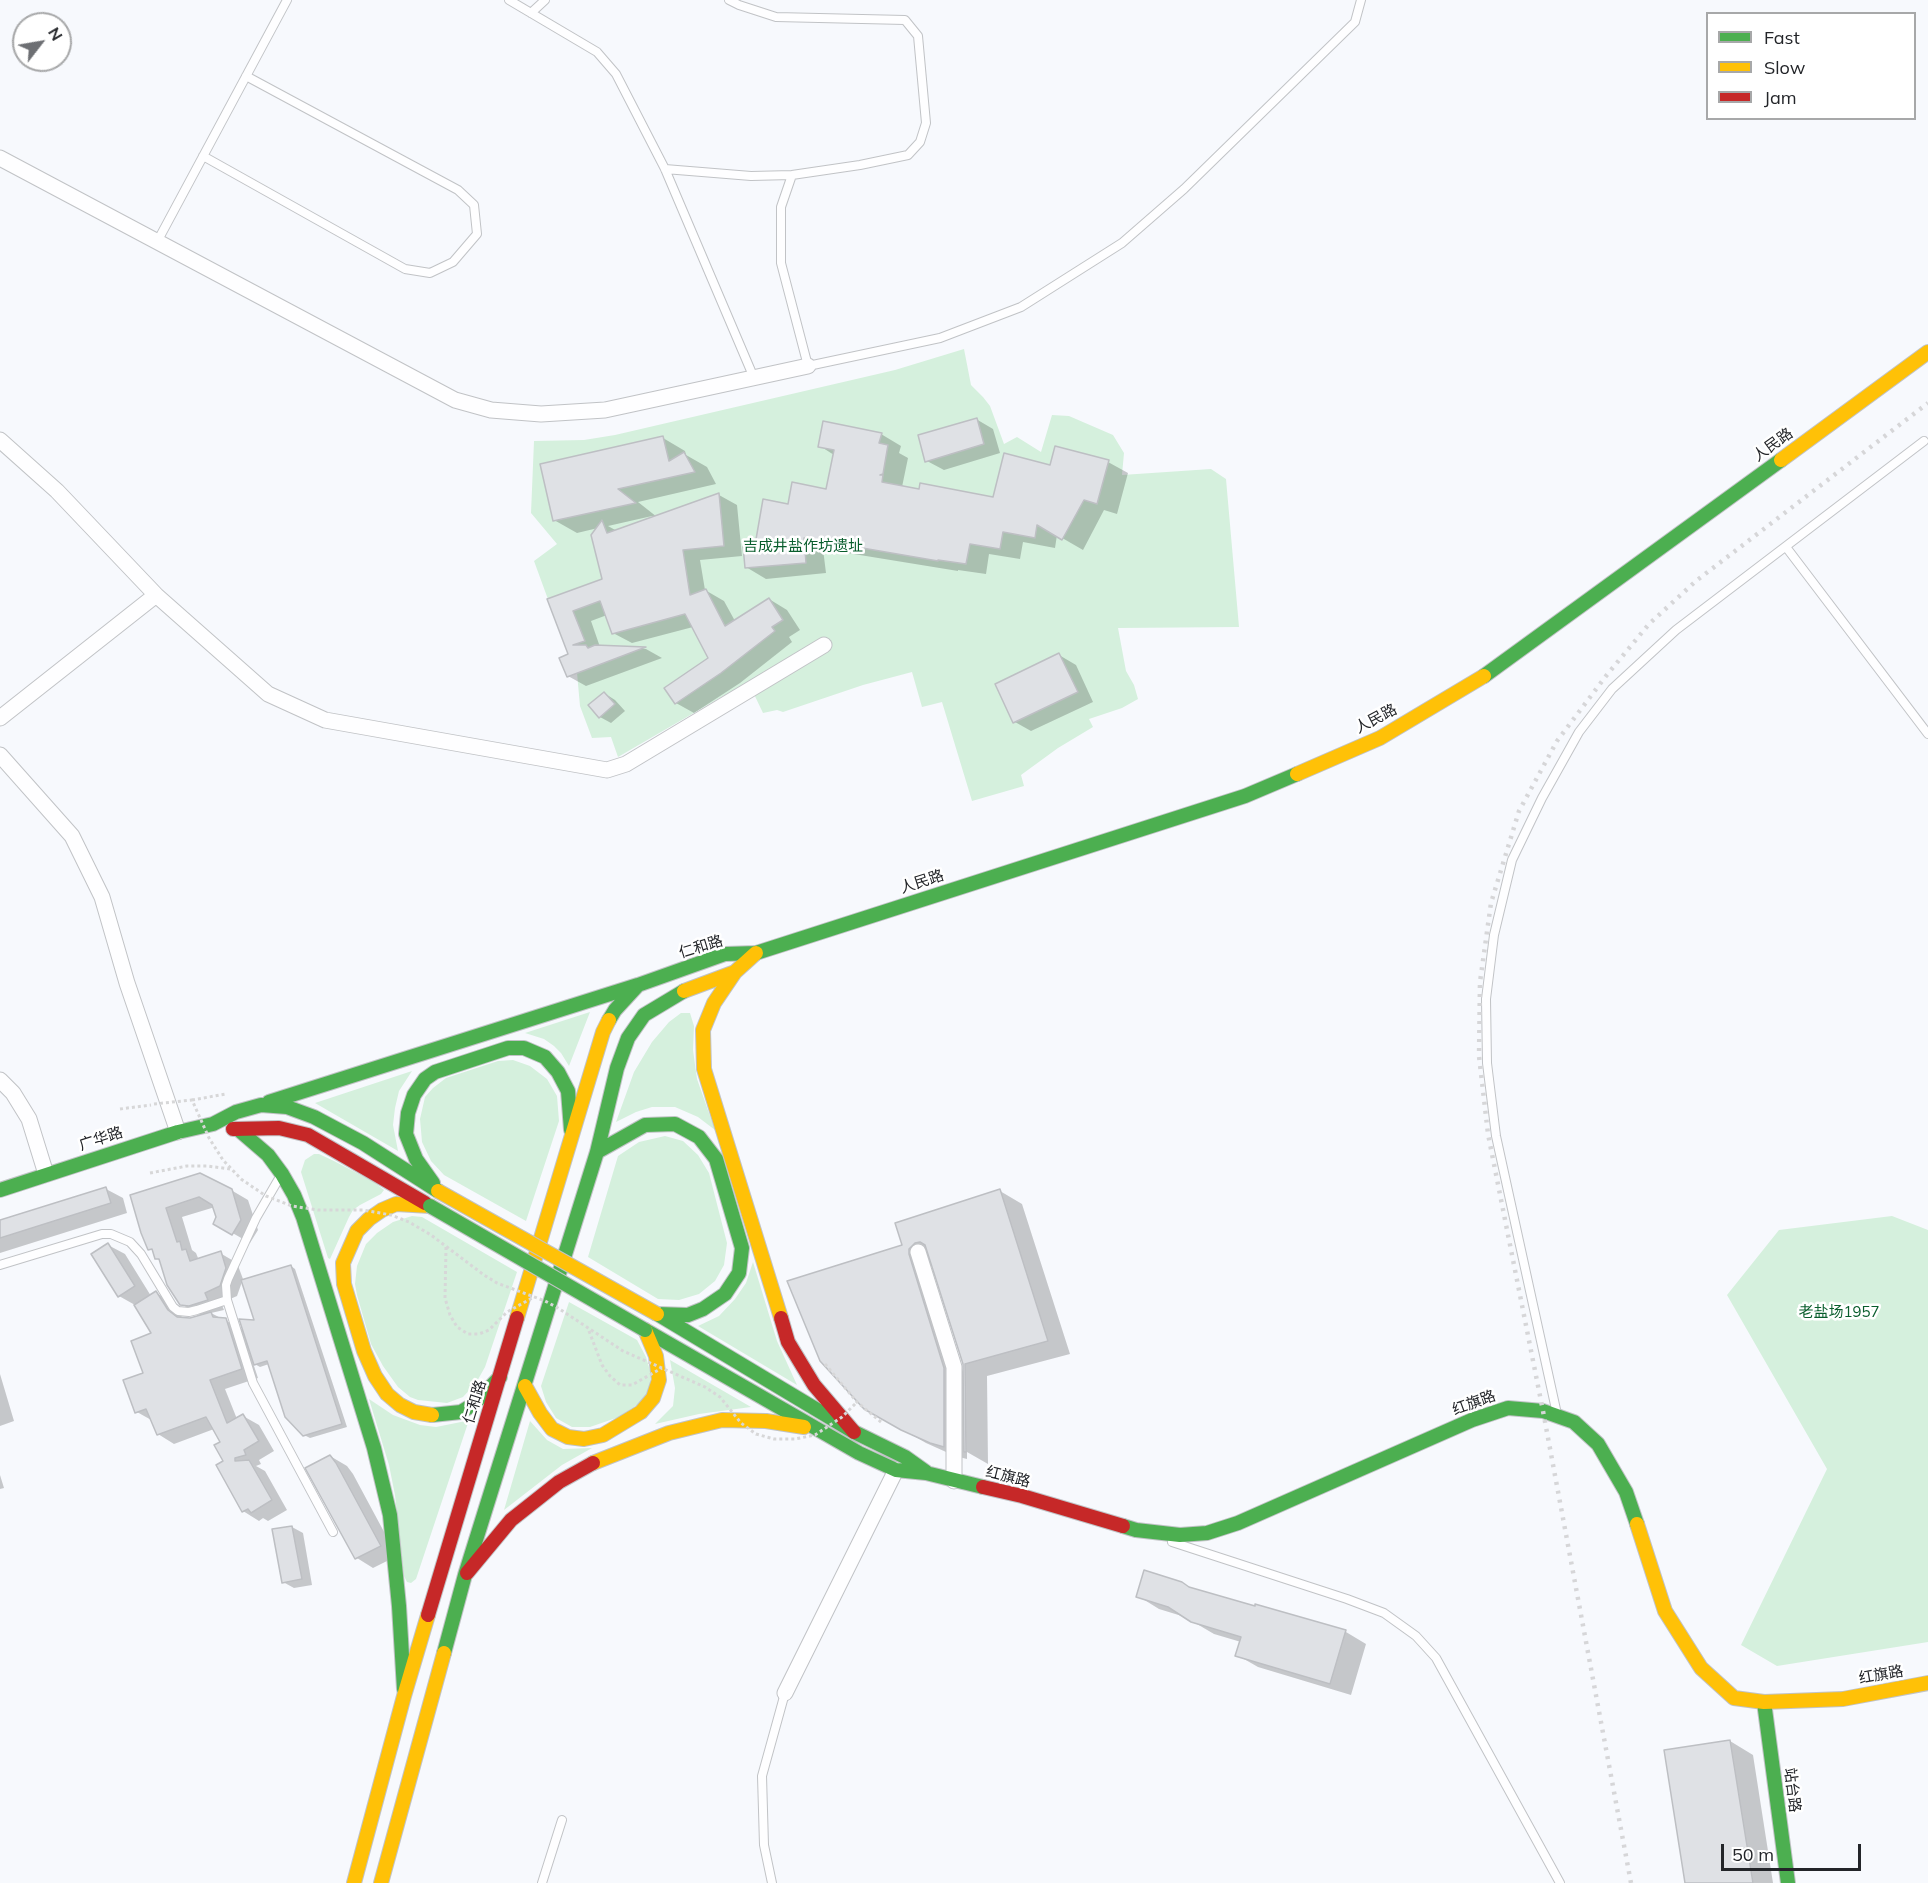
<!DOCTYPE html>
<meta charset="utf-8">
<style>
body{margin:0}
#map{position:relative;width:1928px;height:1883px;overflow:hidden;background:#f7f9fd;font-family:Mulish,sans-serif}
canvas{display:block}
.legend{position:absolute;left:1706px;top:12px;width:210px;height:108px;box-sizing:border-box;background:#fff;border:2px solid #a7a8a9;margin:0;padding:8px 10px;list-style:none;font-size:18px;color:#232529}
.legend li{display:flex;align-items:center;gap:12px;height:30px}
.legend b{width:30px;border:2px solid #a7a8a9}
.north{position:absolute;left:12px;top:12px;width:60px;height:60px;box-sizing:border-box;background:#fff;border:2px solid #a7a8a9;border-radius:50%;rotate:59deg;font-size:16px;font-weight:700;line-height:24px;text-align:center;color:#232529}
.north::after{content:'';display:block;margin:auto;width:21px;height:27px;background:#6d6f73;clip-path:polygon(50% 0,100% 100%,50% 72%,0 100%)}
.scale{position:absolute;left:1721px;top:1844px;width:140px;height:27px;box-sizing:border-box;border:3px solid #232529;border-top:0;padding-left:8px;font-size:18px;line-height:21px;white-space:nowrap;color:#232529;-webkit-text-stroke:4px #fff;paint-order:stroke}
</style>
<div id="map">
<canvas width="1928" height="1883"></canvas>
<ul class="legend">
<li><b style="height:8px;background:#4caf50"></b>Fast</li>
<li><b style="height:8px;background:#ffc107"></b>Slow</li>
<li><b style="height:8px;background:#c62828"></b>Jam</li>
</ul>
<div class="north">N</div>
<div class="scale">50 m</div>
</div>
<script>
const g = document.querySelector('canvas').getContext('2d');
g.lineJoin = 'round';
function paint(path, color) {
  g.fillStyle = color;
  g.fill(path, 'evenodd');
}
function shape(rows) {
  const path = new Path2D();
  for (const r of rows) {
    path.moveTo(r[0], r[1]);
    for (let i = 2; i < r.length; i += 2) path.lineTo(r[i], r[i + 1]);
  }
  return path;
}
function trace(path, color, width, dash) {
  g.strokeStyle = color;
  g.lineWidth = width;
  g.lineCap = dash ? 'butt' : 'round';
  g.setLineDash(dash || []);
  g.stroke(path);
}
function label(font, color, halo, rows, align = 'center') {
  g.font = font + ' Mulish,"Noto Sans SC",sans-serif';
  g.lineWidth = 5;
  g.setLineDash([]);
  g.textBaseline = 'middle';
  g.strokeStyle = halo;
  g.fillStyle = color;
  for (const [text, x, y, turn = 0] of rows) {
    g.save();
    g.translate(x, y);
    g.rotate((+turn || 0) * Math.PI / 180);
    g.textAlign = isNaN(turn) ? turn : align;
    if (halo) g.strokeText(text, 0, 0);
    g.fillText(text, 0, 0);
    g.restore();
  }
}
paint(shape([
 [964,349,971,385,983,397,990,406,1004,444,1017,437,1041,452,1052,415,1069,416,1113,435,1124,453,1122,475,1211,469,1226,479,1239,627,1118,628,1126,671,1134,685,1138,699,1122,708,1089,719,1093,727,1058,748,1021,775,1024,786,972,801,942,702,922,707,912,672,863,685,783,712,777,710,763,713,752,690,743,690,723,696,618,757,611,737,592,738,580,706,577,673,567,677,559,658,568,654,534,561,557,544,531,513,534,441,584,440,615,435,895,370],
 [590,1012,569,1066,561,1053,554,1046,544,1039,525,1033],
 [681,1013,690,1013,694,1026,693,1050,697,1079,715,1130,698,1117,675,1107,652,1107,636,1112,616,1122,634,1072,652,1042,669,1022],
 [513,1060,530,1066,547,1079,557,1096,559,1121,526,1221,444,1175,431,1161,422,1142,420,1119,425,1097,433,1088,446,1078,498,1061],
 [412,1071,399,1091,395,1108,393,1125,398,1151,315,1103],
 [665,1136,683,1141,698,1155,709,1173,727,1243,724,1265,715,1281,699,1294,679,1300,658,1299,588,1257,618,1156,639,1142],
 [314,1154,319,1154,334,1161,374,1182,384,1190,381,1194,360,1205,353,1210,349,1217,330,1259,328,1258,301,1172,305,1160],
 [412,1216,422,1217,517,1272,485,1367,476,1383,463,1397,447,1403,418,1400,410,1397,398,1387,383,1366,371,1344,357,1295,355,1284,357,1266,366,1244,377,1233,393,1222],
 [1892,1216,1928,1230,1928,1642,1777,1666,1741,1645,1827,1469,1727,1295,1779,1230],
 [753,1262,777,1341,797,1385,698,1326,719,1316,735,1299,746,1283],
 [569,1302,637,1340,646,1357,651,1374,650,1389,641,1402,619,1417,590,1427,572,1427,556,1418,546,1402,541,1386],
 [670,1360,751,1407,699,1414,655,1424,673,1406,675,1388],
 [369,1399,393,1415,420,1425,436,1427,466,1421,468,1423,416,1579,411,1583,407,1582,404,1576,395,1495,389,1465],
 [530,1421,547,1440,563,1449,592,1448,562,1465,504,1510]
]), '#d5f0dd');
paint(shape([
 [976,419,993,429,1000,453,944,470,927,461],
 [881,434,901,446,899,453,908,458,902,487,994,498,1051,467,1108,462,1128,473,1117,514,1104,510,1083,550,1057,535,1055,548,1023,542,1020,559,989,554,986,574,958,570,958,571,823,549,826,573,766,579,746,567,756,546,790,506,828,491,834,455,820,446],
 [663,438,685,451,686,455,707,467,716,484,638,502,657,517,719,495,737,505,742,556,700,560,705,590,724,601,735,621,769,599,787,610,800,630,789,637,792,642,740,683,694,713,676,703,710,659,693,627,632,643,613,633,607,615,591,621,600,647,646,649,662,658,586,686,568,676,570,655,549,600,604,580,598,528,577,533,554,520],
 [652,516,653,518,617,531,608,526],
 [1059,655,1076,665,1093,702,1031,731,1015,722],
 [604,693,615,700,625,711,611,723,600,717],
 [106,1189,123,1198,127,1213,0,1253,0,1222],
 [231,1190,248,1200,258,1230,250,1243,215,1223,218,1217,215,1207,182,1217,192,1250,196,1253,198,1258,200,1259,220,1253,237,1263,243,1279,237,1296,221,1303,224,1310,211,1313,244,1330,256,1322,291,1266,295,1269,347,1427,310,1438,304,1435,269,1364,260,1367,253,1363,258,1378,225,1389,237,1419,243,1416,259,1425,274,1451,259,1460,261,1464,256,1466,265,1471,287,1510,268,1521,263,1518,259,1521,243,1511,225,1462,222,1442,214,1429,174,1444,158,1434,153,1421,137,1412,153,1334,135,1305,119,1296,108,1245,125,1254,151,1296,156,1293,173,1302,183,1319,190,1319,202,1316,181,1304,161,1261,156,1258,154,1251,149,1249,132,1196],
 [1000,1191,1022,1204,1070,1354,987,1376,988,1464,967,1452,967,1459,955,1456,926,1443,865,1408,903,1246],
 [931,1259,965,1364,964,1375,931,1269],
 [0,1374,14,1421,0,1426],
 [330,1456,347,1466,353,1474,397,1556,373,1568,357,1558,307,1468],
 [0,1475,4,1488,0,1489],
 [292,1527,303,1533,312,1585,294,1588,283,1582],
 [1191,1589,1256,1608,1256,1605,1346,1632,1366,1644,1351,1695,1258,1667,1237,1655,1241,1642,1214,1634,1185,1617,1159,1609,1138,1596],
 [1730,1741,1753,1755,1773,1883,1686,1883]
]), '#0003');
const building = shape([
 [977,418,984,444,925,462,918,435,977,418],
 [823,421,882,433,879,443,888,445,883,474,880,475,883,475,882,482,919,489,920,483,993,497,1004,453,1050,465,1055,446,1109,460,1097,504,1084,500,1062,540,1037,525,1035,538,1003,532,1000,549,970,544,966,564,938,560,938,561,804,538,806,563,745,568,743,546,755,545,763,499,788,504,792,482,826,489,834,450,818,447,823,421],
 [663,436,669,461,684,452,695,472,618,489,636,503,553,521,540,464,663,436],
 [719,493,724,546,683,550,690,595,706,589,725,626,769,598,783,620,772,627,775,631,721,673,675,704,664,688,708,658,685,614,612,634,600,601,573,611,585,641,573,645,586,645,588,648,595,645,646,647,567,677,559,658,568,654,547,599,602,579,591,535,602,520,607,533,719,493],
 [1059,653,1078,692,1013,723,995,684,1059,653],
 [604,692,615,704,599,718,588,705,604,692],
 [200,1173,232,1189,241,1220,232,1235,213,1224,216,1217,212,1205,199,1197,166,1208,177,1242,180,1241,182,1250,186,1249,190,1261,221,1251,226,1268,220,1286,205,1293,208,1300,189,1306,180,1305,167,1285,159,1259,155,1259,152,1249,148,1250,141,1233,130,1195,200,1173],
 [106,1187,111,1203,0,1238,0,1220,106,1187],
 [1000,1189,1048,1341,965,1364,966,1452,964,1452,963,1364,925,1245,920,1242,915,1243,909,1249,909,1254,944,1368,944,1447,930,1443,901,1430,864,1409,820,1361,787,1281,902,1245,895,1223,1000,1189],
 [108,1243,135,1286,118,1297,91,1254,108,1243],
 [291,1265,342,1424,303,1436,285,1417,267,1361,254,1365,239,1319,254,1320,241,1280,291,1265],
 [156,1291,168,1310,177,1317,190,1318,211,1312,213,1317,226,1318,242,1369,210,1380,227,1423,243,1414,259,1441,244,1450,246,1455,235,1458,235,1461,249,1460,272,1500,251,1513,248,1509,242,1512,216,1465,223,1461,214,1445,220,1442,206,1417,157,1435,146,1409,135,1413,123,1380,143,1373,131,1341,151,1333,134,1305,156,1291],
 [330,1455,336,1463,381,1546,355,1559,305,1468,330,1455],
 [292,1526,302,1579,282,1583,272,1529,292,1526],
 [1144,1570,1182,1582,1189,1587,1255,1606,1255,1604,1346,1630,1330,1684,1235,1656,1241,1637,1191,1622,1168,1607,1136,1597,1144,1570],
 [1730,1740,1753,1883,1685,1883,1664,1750,1730,1740]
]);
paint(building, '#dfe1e5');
trace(building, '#bdbfc3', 1.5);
const lane = shape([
 [509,0,597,52,616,74,665,169,754,378],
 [531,13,545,0],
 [203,156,405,269,430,273,453,262,477,234,474,205,458,190,246,76],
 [665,169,751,176,792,175,860,165,908,155,920,142,926,123,918,36,905,20,776,17,739,5,729,0],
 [792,175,781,207,781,263,808,366,940,338,1021,307,1122,243,1184,189,1355,22,1361,0],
 [157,242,287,0],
 [1786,547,1928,734],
 [281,1175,256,1218,228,1279,226,1285,227,1300,253,1383,333,1532],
 [0,1265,102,1234,111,1234,130,1242,141,1254,173,1307,178,1311,189,1312,197,1310,227,1300],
 [1557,1414,1496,1136,1487,1063,1486,999,1494,935,1512,860,1542,798,1579,732,1612,689,1676,630,1924,441],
 [1172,1542,1347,1599,1384,1613,1416,1636,1436,1658,1560,1883],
 [542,1883,562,1820],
 [772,1883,764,1845,762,1776,785,1693]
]);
const street = shape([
 [0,158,455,400,491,410,541,414,605,410,808,366],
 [0,440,57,491,156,595],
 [0,718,156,595,268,694,325,720,607,770,626,764,824,645],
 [0,755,72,836,102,897,127,983,178,1132],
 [0,1080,13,1093,29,1119,46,1174],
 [918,1252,954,1367,954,1481],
 [785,1693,896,1470]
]);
const fast = shape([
 [1484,676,1781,460],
 [609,1020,615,1010,638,985,725,954,756,953,1245,796,1297,774],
 [269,1102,638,985],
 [239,1130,268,1155,282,1174,294,1195,303,1217,374,1448,390,1515,399,1606,404,1689],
 [597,1152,645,1125,675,1124,699,1137,716,1159,742,1248,739,1273,725,1294,703,1309,688,1315,657,1314],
 [433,1183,416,1159,406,1134,408,1113,414,1095,425,1079,435,1072,508,1048,524,1048,545,1057,558,1072,568,1091,571,1130],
 [0,1190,178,1132,213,1124,236,1112,261,1105,287,1107,314,1117,363,1143,438,1191],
 [659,1315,854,1432,905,1457,926,1472],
 [645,1330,859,1453,896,1470,926,1473,983,1487],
 [432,1415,461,1412,474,1404,500,1377],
 [1123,1526,1136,1530,1180,1535,1207,1533,1238,1523,1472,1420,1508,1408,1543,1411,1574,1422,1598,1444,1626,1492,1637,1524],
 [444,1653,465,1575,597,1152,617,1068,628,1038,644,1015,684,991],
 [1764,1702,1788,1883]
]);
const slow = shape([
 [1781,460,1928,352],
 [1297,774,1380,738,1484,676],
 [735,972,714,1003,703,1030,704,1069,781,1318],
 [684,991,735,972,756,953],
 [430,1206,396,1204,382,1210,369,1219,357,1231,343,1263,344,1284,364,1351,375,1376,387,1394,400,1405,414,1412,432,1415],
 [517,1318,603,1032,609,1020],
 [525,1386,540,1413,552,1429,568,1437,584,1439,603,1435,641,1412,653,1398,659,1380,656,1356,645,1330],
 [593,1463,669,1433,722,1420,766,1421,804,1427],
 [1637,1524,1665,1611,1701,1668,1734,1698,1764,1702,1843,1699,1928,1683],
 [354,1883,404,1696,428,1615],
 [381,1883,444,1653]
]);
const jam = shape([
 [233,1129,279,1128,308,1135,425,1203],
 [781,1318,788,1342,814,1385,854,1432],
 [983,1487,1022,1496,1123,1526],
 [467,1573,511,1520,559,1482,593,1463],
 [428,1615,517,1318]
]);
trace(lane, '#c1c3c6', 10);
trace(street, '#c1c3c6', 17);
trace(fast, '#c1c3c6', 16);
trace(slow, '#c1c3c6', 16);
trace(jam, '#c1c3c6', 16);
trace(shape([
 [192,1100,226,1094],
 [120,1109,151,1105],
 [150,1173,187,1166,207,1166,230,1169],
 [825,1364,857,1402,881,1422]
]), '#d7d7d8', 3, [3, 3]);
trace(lane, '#fefeff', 8);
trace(street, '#fefeff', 15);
trace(fast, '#4caf50', 14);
trace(slow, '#ffc107', 14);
trace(jam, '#c62828', 14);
trace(shape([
 [1631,1883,1543,1411,1488,1134,1479,1056,1480,982,1491,903,1519,811,1557,741,1606,676,1649,624,1696,581,1928,403]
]), '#d6d6d8', 4.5, [3, 6]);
const fastBridge = shape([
 [430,1206,645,1330]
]);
const slowBridge = shape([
 [438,1191,657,1314]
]);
trace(fastBridge, '#c1c3c6', 16, []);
trace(slowBridge, '#c1c3c6', 16, []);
trace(shape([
 [154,1104,192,1100,209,1138,223,1160,241,1179,266,1196,292,1206,318,1210,363,1210,391,1215,409,1222,431,1235,484,1275,497,1283,545,1301,558,1308,623,1351,705,1387,720,1397,741,1423,756,1434,774,1439,795,1439,815,1435,842,1417,857,1402],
 [446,1247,445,1298,450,1315,457,1327,468,1334,479,1334,489,1330,507,1312,534,1297],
 [589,1331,602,1365,610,1376,620,1385,632,1385,662,1368]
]), '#d7d7d8', 3, [3, 3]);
trace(fastBridge, '#4caf50', 14);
trace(slowBridge, '#ffc107', 14);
label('15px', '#232529', '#fff', [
 ["人民路",1773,445,-36],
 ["人民路",1376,719,-28],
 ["人民路",922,882,-18],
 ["仁和路",701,947,-17],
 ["广华路",101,1139,-18],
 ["仁和路",475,1402,-73],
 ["红旗路",1474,1403,-20],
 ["红旗路",1008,1477,14],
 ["红旗路",1881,1675,-10],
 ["站台路",1792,1790,83]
]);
label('15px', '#085d2c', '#fff', [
 ["吉成井盐作坊遗址",803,546],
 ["老盐场1957",1839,1312]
]);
</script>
